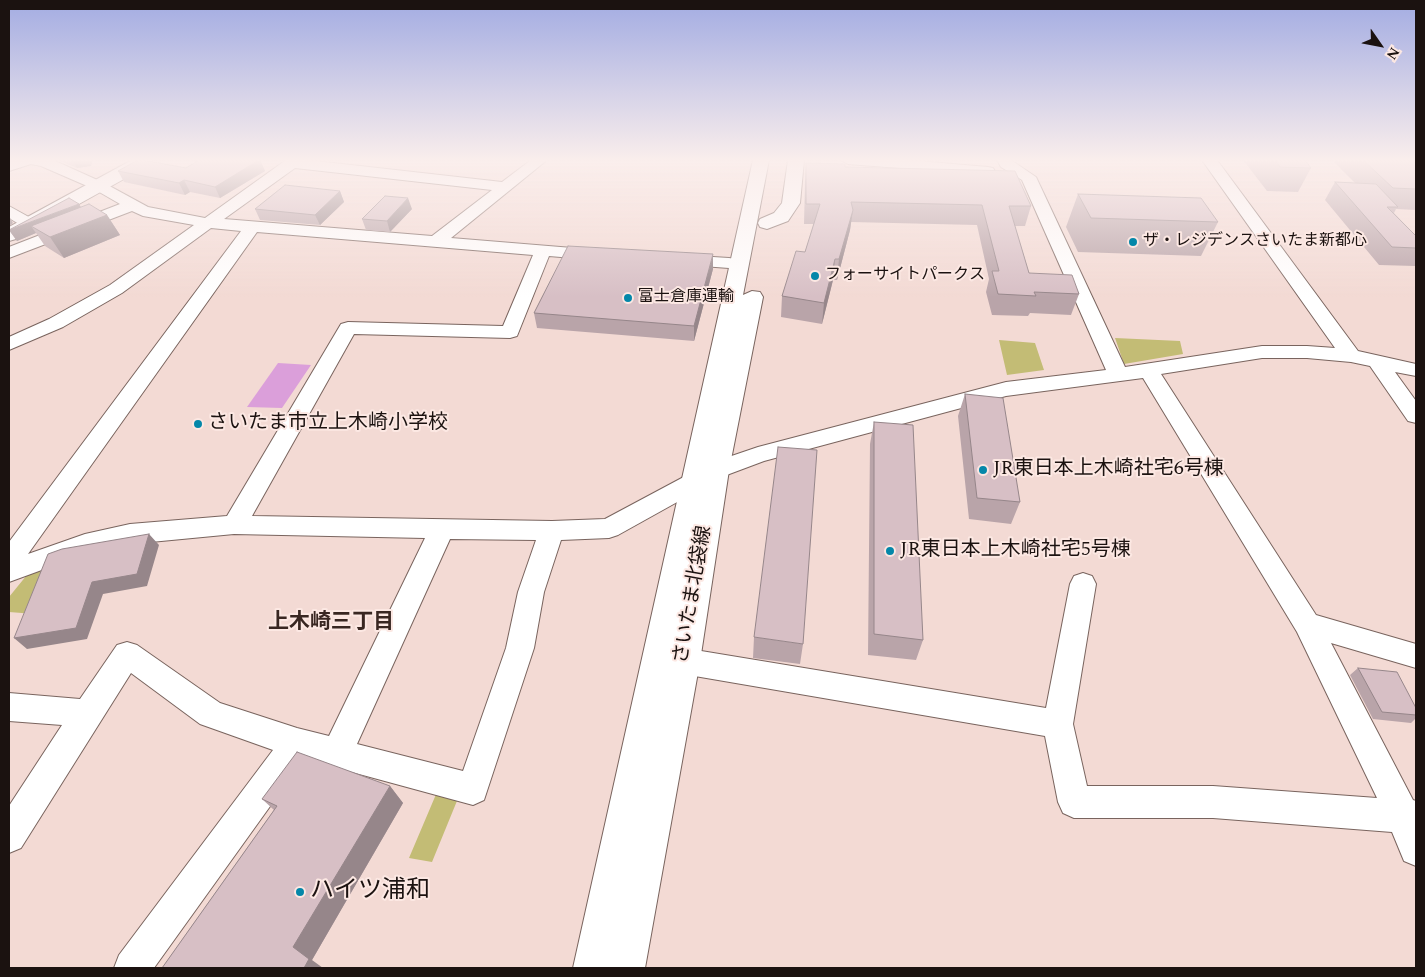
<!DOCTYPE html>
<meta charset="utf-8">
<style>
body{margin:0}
#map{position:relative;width:1425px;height:977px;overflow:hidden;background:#f3dad4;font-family:Spectral,serif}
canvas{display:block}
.frame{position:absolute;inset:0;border:10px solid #1b1210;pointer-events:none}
.north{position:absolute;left:1355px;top:20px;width:50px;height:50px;-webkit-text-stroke:4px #fce8e3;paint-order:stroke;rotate:123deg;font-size:14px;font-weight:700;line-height:20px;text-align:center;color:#1b1210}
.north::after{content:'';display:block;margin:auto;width:18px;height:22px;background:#1b1210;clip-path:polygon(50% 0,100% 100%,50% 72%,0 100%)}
</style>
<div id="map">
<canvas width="1425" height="977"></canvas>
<div class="frame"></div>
<div class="north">N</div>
</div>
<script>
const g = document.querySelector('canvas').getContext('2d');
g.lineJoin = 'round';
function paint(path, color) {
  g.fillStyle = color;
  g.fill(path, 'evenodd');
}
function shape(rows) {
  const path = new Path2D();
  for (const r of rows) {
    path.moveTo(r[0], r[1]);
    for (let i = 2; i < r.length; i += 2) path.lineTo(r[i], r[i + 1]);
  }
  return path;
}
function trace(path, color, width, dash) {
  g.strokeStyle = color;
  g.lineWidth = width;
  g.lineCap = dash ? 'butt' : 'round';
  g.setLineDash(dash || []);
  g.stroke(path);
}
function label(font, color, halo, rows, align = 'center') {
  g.font = font + ' Spectral,"Noto Sans JP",serif';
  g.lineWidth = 4;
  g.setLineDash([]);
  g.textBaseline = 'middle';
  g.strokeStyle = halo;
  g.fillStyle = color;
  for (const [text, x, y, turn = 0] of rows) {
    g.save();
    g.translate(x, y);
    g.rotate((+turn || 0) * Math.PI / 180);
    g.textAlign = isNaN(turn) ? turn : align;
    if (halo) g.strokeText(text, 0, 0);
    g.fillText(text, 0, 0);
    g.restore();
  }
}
paint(shape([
 [1115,338,1180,341,1183,354,1124,364],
 [999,340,1035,343,1044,370,1007,375],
 [58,561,35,614,9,612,9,597,31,570],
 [437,792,459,796,432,862,409,858]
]), '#c3bc75');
paint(shape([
 [278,363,311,365,282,408,247,407]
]), '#db9fda');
const street = shape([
 [13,160,53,160,104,183,148,207,205,218,286,160,307,160,502,182,531,160,547,160,451,238,597,250,603,251,606,255,603,259,597,260,549,256,517,336,510,338,354,334,252,516,552,521,605,519,708,464,758,447,1006,382,1106,370,1022,180,1001,167,997,160,1011,160,1036,177,1125,367,1262,346,1307,346,1335,348,1202,160,1217,160,1358,351,1416,364,1416,376,1395,372,1416,401,1416,423,1408,421,1370,366,1351,362,1307,358,1262,358,1161,374,1316,615,1416,644,1416,668,1331,643,1413,800,1416,801,1416,866,1404,861,1392,832,1213,818,1074,818,1063,813,1058,802,1045,736,683,674,673,670,669,661,673,652,683,648,1046,708,1070,584,1074,576,1083,573,1092,576,1096,584,1073,724,1087,786,1213,786,1377,798,1297,632,1143,378,1006,396,764,461,724,476,618,535,609,538,561,540,544,592,534,648,484,800,473,805,304,759,154,968,114,968,119,955,273,750,200,724,131,673,21,848,9,853,9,806,62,725,9,721,9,693,80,699,117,645,127,642,137,645,220,703,297,728,329,736,425,538,234,534,130,544,88,553,9,582,9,542,241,231,211,228,122,293,63,327,9,350,9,337,49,319,110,285,194,225,143,216,132,211,9,258,9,247,120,204,94,189,41,166,31,164,9,171,9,162,13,160],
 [295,168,492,190,432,236,224,219,295,168],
 [257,232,533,255,503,326,348,322,341,324,227,516,130,524,85,534,28,554,257,232],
 [450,539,536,540,518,592,506,648,463,771,357,744,450,539],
 [841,160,907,160,988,167,993,168,995,171,993,174,988,175,848,164,841,160],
 [9,206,36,221,38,224,36,227,24,227,9,218,9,206],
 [681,255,729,258,735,259,738,263,735,267,729,268,675,264,672,260,675,256,681,255]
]);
const secondary = shape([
 [132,160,153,160,151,164,16,239,9,241,9,227,132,160],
 [753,160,769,160,743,295,752,291,760,292,763,297,729,470,700,661,645,968,573,968,753,160],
 [788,160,804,160,800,203,788,221,767,229,760,227,758,223,760,219,774,213,782,203,788,160]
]);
trace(street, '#79645e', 2);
trace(secondary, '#79645e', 2);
paint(street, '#fff');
paint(secondary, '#fff');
paint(shape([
 [58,160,93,160,91,166,77,168],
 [199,160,260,160,265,171,220,198,190,192,185,195,124,182,118,171,186,168],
 [1243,160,1305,160,1311,168,1298,192,1267,191],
 [1332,160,1412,160,1416,164,1416,210,1396,209,1394,213,1416,236,1416,264,1415,266,1379,265,1325,200,1335,182,1355,183],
 [806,163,845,167,1031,206,1025,226,1015,226,1029,273,1079,294,1071,315,1030,313,1028,316,992,315,986,292,989,279,977,225,851,222,850,230,837,280,833,280,822,324,781,317,782,296,805,252,814,224,804,224,805,182],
 [340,191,344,202,320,225,260,220,255,209],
 [1078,194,1218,222,1201,256,1078,252,1066,227],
 [81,207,107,215,120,235,64,258,45,246,36,233,17,241,9,230],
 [412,209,390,232,366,230,362,219],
 [713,269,694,341,537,328,534,313],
 [965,394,1020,502,1011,524,969,519,958,416],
 [874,422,923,640,916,660,868,655,870,444],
 [754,637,803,644,800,664,753,658],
 [1358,668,1416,708,1416,718,1411,723,1373,719,1350,675],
 [390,786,403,803,312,960,162,968,274,810,262,799]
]), '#b9a4a9');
paint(shape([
 [72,160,93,160,91,166,77,168],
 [259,160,260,160,265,171,220,198,215,187],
 [184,180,190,192,185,195,179,183],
 [340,191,344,202,320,225,315,215],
 [408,198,412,209,390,232,387,221],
 [79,204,86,215,31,226,36,233,17,241,9,230],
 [853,210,850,230,837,280,839,259],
 [107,215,120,235,64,258,50,237],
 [9,216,13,223,9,226],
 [713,254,713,269,694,341,694,326],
 [835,259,833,280,822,324,824,303],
 [149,534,159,545,147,586,103,594,87,639,27,649,14,638,92,582],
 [390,786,403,803,312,960,323,968,304,968,293,947]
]), '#96868a');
const building = shape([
 [138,160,143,160,186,168,199,160,259,160,215,187,184,180,179,183,118,171,138,160],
 [1275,160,1305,160,1311,168,1280,167,1275,160],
 [1363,160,1412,160,1416,164,1416,189,1393,188,1363,160],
 [806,163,845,164,845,167,1015,171,1031,206,1009,206,1029,273,1072,275,1079,294,1034,292,1036,296,998,294,992,271,999,271,982,205,851,202,853,210,839,259,835,259,824,303,782,296,796,251,805,252,820,204,806,204,806,163],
 [1335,182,1376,184,1398,207,1387,207,1416,236,1416,248,1392,247,1335,182],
 [285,185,340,191,315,215,255,209,285,185],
 [1078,194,1201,198,1218,222,1091,218,1078,194],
 [385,196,408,198,387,221,362,219,385,196],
 [69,198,79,204,9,230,26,221,69,198],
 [89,204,107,215,50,237,31,226,89,204],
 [568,246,713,254,694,326,534,313,568,246],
 [965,394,1003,398,1020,502,977,498,965,394],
 [874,422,913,425,923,640,874,634,874,422],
 [778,447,817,450,803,644,754,637,778,447],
 [149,534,137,574,92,582,76,628,14,638,48,554,62,549,149,534],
 [1358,668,1397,672,1416,708,1416,715,1382,712,1358,668],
 [297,752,390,786,293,947,309,959,304,968,162,968,277,806,262,799,297,752]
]);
paint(building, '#d7bfc5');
trace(building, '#96868a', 1);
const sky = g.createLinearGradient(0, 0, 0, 297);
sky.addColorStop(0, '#a3ace2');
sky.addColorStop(0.54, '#faeeec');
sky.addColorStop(1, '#faeeec00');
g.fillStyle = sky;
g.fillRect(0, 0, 1425, 297);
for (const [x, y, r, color] of [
 [1133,242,5,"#0487a9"],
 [815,276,5,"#0487a9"],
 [628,298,5,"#0487a9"],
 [198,424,5,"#0487a9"],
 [983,470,5,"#0487a9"],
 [890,551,5,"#0487a9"],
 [300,892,5,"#0487a9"]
]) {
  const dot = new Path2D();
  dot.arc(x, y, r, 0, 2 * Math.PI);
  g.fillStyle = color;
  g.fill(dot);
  trace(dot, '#fce8e3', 2);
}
label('16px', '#1b1210', '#fce8e3', [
 ["ザ・レジデンスさいたま新都心",1143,242],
 ["フォーサイトパークス",825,276],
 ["富士倉庫運輸",638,298]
], 'left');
label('20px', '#1b1210', '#fce8e3', [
 ["さいたま市立上木崎小学校",208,424],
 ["JR東日本上木崎社宅6号棟",993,470],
 ["JR東日本上木崎社宅5号棟",900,551]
], 'left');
label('20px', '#1b1210', '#fce8e3', [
 ["さいたま北袋線",694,595,-80]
]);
label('bold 21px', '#392722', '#fce8e3', [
 ["上木崎三丁目",331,624]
]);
label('24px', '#1b1210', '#fce8e3', [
 ["ハイツ浦和",310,892]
], 'left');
</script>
